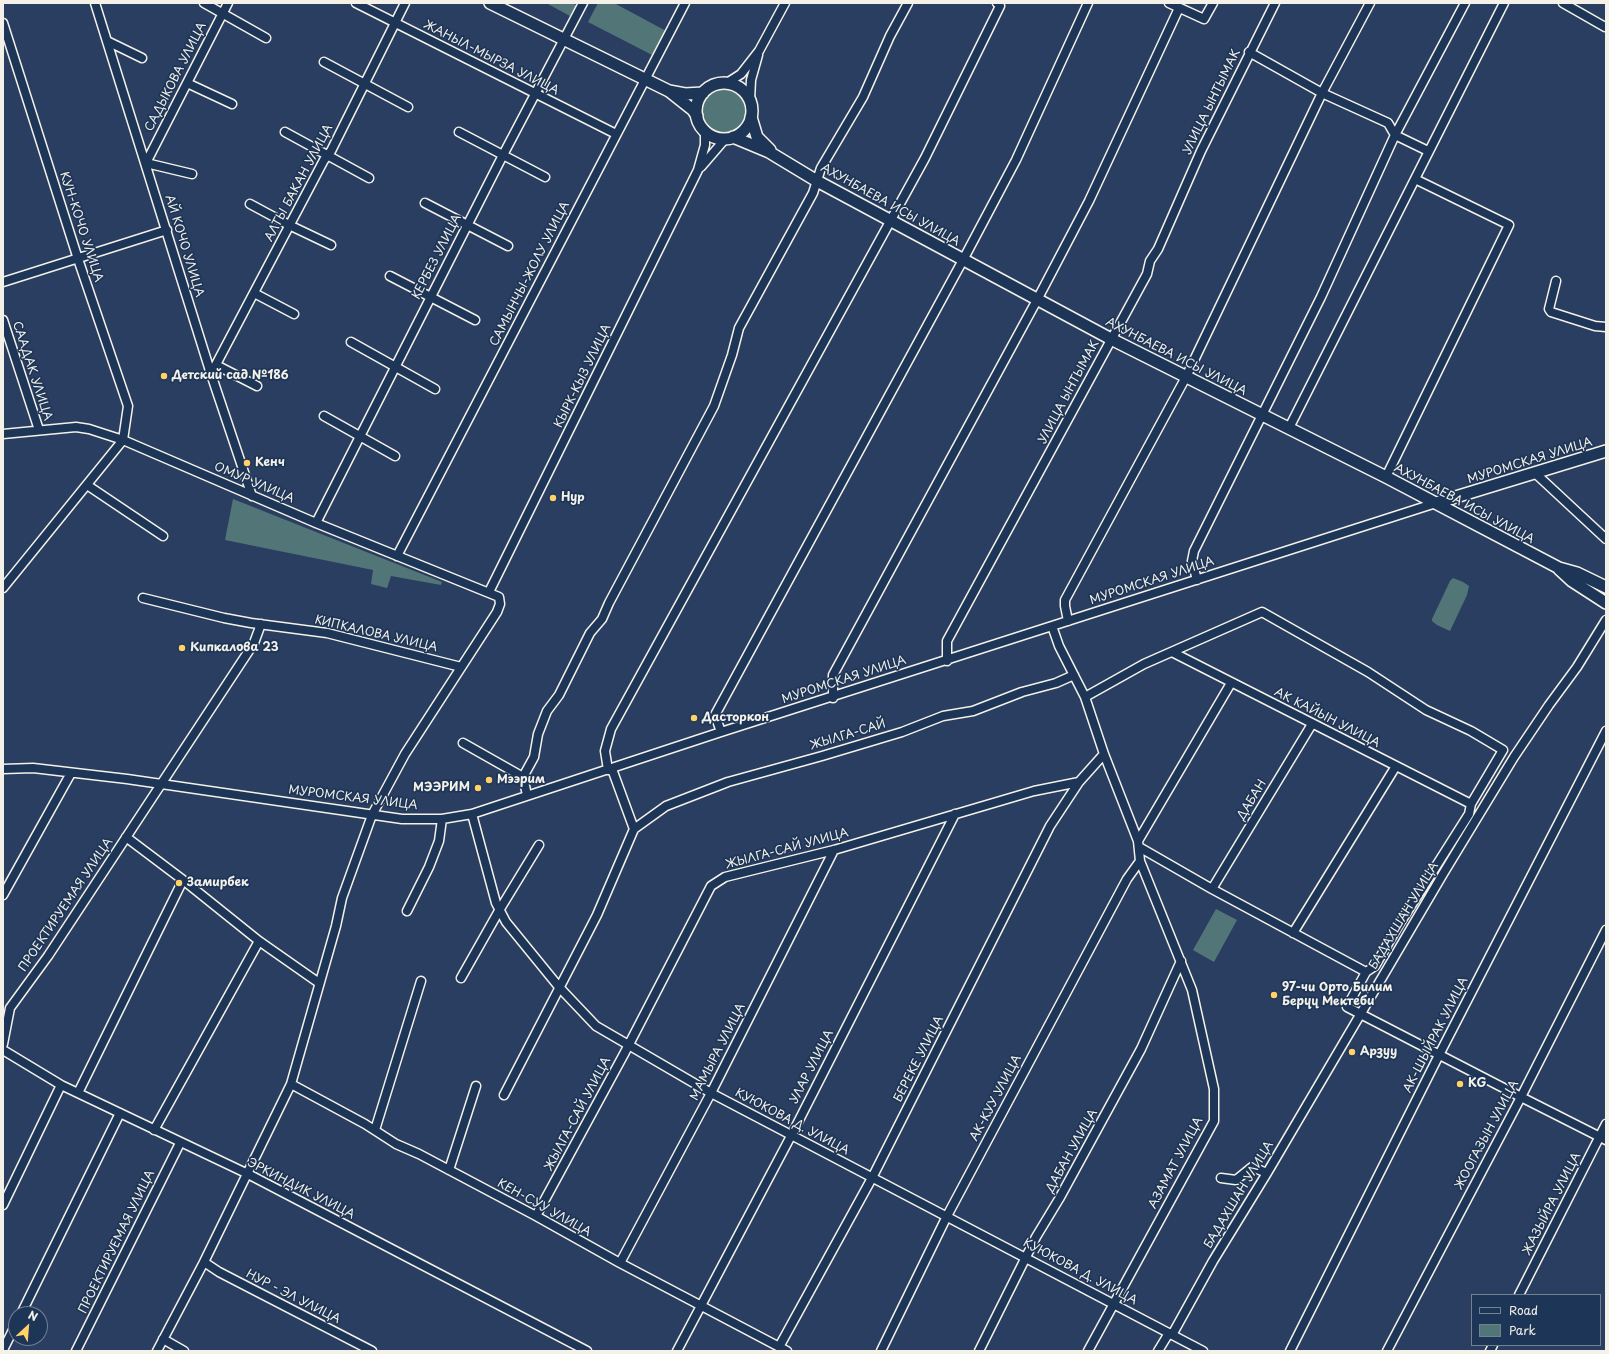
<!DOCTYPE html>
<meta charset="utf-8">
<style>
body{margin:0}
#map{position:relative;width:1609px;height:1354px;overflow:hidden;background:#2a3e61;font-family:"Playpen Sans",sans-serif}
canvas{display:block}
.frame{position:absolute;inset:0;border:4px solid #f4f1e8;pointer-events:none}
.legend{position:absolute;left:1471px;top:1294px;width:130px;height:52px;box-sizing:border-box;background:#1d3557;border:1px solid #738091;margin:0;padding:5px 7px;list-style:none;font-size:12px;color:#f4f1e8}
.legend li{display:flex;align-items:center;gap:8px;height:20px}
.legend b{width:20px;border:1px solid #738091}
.north{position:absolute;left:8px;top:1306px;width:40px;height:40px;box-sizing:border-box;background:#1d3557;border:1px solid #738091;border-radius:50%;rotate:26deg;font-size:11px;font-weight:700;line-height:16px;text-align:center;color:#f4f1e8}
.north::after{content:'';display:block;margin:auto;width:14px;height:18px;background:#ffd166;clip-path:polygon(50% 0,100% 100%,50% 72%,0 100%)}
</style>
<div id="map">
<canvas width="1609" height="1354"></canvas>
<div class="frame"></div>
<ul class="legend">
<li><b style="height:5px;background:#1d3557"></b>Road</li>
<li><b style="height:11px;background:#527678"></b>Park</li>
</ul>
<div class="north">N</div>
</div>
<script>
const g = document.querySelector('canvas').getContext('2d');
g.lineJoin = 'round';
function paint(path, color) {
  g.fillStyle = color;
  g.fill(path, 'evenodd');
}
function shape(rows) {
  const path = new Path2D();
  for (const r of rows) {
    if (r.length === 3) {
      path.moveTo(r[0] + r[2], r[1]);
      path.arc(r[0], r[1], r[2], 0, 2 * Math.PI);
      continue;
    }
    path.moveTo(r[0], r[1]);
    for (let i = 2; i < r.length; i += 2) path.lineTo(r[i], r[i + 1]);
  }
  return path;
}
function trace(path, color, width, dash) {
  g.strokeStyle = color;
  g.lineWidth = width;
  g.lineCap = dash ? 'butt' : 'round';
  g.setLineDash(dash || []);
  g.stroke(path);
}
function label(font, color, halo, rows, align = 'center') {
  g.font = font + ' "Playpen Sans",sans-serif';
  g.lineWidth = 3.5;
  g.setLineDash([]);
  g.textBaseline = 'middle';
  g.strokeStyle = halo;
  g.fillStyle = color;
  for (const [text, x, y, turn = 0] of rows) {
    g.save();
    g.translate(x, y);
    g.rotate((+turn || 0) * Math.PI / 180);
    g.textAlign = isNaN(turn) ? turn : align;
    if (halo) g.strokeText(text, 0, 0);
    g.fillText(text, 0, 0);
    g.restore();
  }
}
paint(shape([
 [546,3,572,3,576,5,570,16],
 [598,3,614,3,668,32,656,57,588,22],
 [724,111,22],
 [233,499,442,582,441,585,391,576,387,588,371,584,373,570,225,540],
 [1453,578,1463,582,1469,586,1467,595,1450,631,1437,625,1432,621,1432,619,1450,581],
 [1216,909,1237,920,1214,962,1193,950]
]), '#527678');
const minor = shape([
 [95,3,211,374,252,496],
 [204,3,266,38],
 [356,3,616,134],
 [1169,3,1204,19,1213,3],
 [1563,3,1605,27],
 [3,23,78,259,128,406,123,440,3,588],
 [107,41,142,58],
 [1249,52,1322,93,1388,123,1395,135,1428,151],
 [324,62,408,107],
 [187,83,232,104],
 [727,83,741,74,759,51,785,3],
 [750,100,751,80,758,55],
 [285,132,369,178],
 [459,132,545,177],
 [701,167,726,138],
 [192,174,146,163,228,3],
 [425,203,508,246],
 [250,204,289,225,331,245],
 [390,276,475,320],
 [1556,281,1549,309,1551,312,1595,326,1606,327],
 [3,282,167,230],
 [254,293,294,314],
 [3,320,39,430],
 [351,342,435,389],
 [216,365,257,386],
 [211,374,324,160,331,151,405,3],
 [324,416,395,456],
 [1289,428,1504,3],
 [3,434,76,427,89,429,123,440,316,523,499,597,500,604,497,612,405,754,372,815,342,898,336,926,291,1084,204,1262,157,1351],
 [1535,473,1606,539],
 [1386,477,1509,225,1415,179],
 [87,485,163,536],
 [316,523,503,155,583,3],
 [397,556,685,3],
 [1197,580,1192,561,1194,551,1321,297,1395,135,1465,3],
 [489,592,698,170,705,145,705,130],
 [143,598,224,618,251,623,327,633,461,667],
 [1068,621,1065,606,1065,600,1186,377,1322,93,1370,3],
 [1052,626,1059,646,1085,697,1104,754,1138,841,1140,861,1192,990,1214,1089,1214,1121,1088,1351],
 [1172,652,1471,804],
 [947,661,947,641,1147,274,1150,261,1158,249,1201,151,1275,3],
 [1085,697,1144,664,1262,612,1368,672,1426,710,1471,731,1503,750,1471,804,1469,814,1400,923,1375,966,1366,972,1212,889,1139,847],
 [833,698,833,675,1037,300,1089,201,1179,8],
 [721,732,715,715,963,260,1016,160,1088,3],
 [463,743,523,777],
 [3,769,33,768,127,779,402,819,442,819,472,814,721,732,1436,503],
 [608,770,605,751,611,729,925,158,1000,6,997,3],
 [527,795,523,777,534,757,538,734,547,711,559,695,590,633,602,619,609,603,714,406,732,355,739,328,813,193,821,168,863,97,890,36,908,3],
 [472,814,496,903,506,922,559,987,596,1026,711,1093,1203,1351],
 [634,829,666,806,728,782,822,756,902,732,943,716,973,711,1022,692,1056,683,1074,675],
 [126,837,183,880,259,941,319,983],
 [1138,841,1231,683],
 [1212,889,1312,724],
 [3,895,71,773],
 [407,911,429,867,439,841,442,819],
 [1293,933,1396,766],
 [1366,972,1347,1007,1521,1097,1606,1140],
 [461,978,500,909,539,845],
 [3,1044,10,1008,48,956,254,643,261,624],
 [3,1050,61,1085,248,1174,587,1351],
 [291,1084,365,1124,396,1144,419,1154,536,1216,620,1263,787,1351],
 [78,1093,183,880],
 [504,1095,597,915,634,829,612,769],
 [154,1130,259,941],
 [375,1130,421,981],
 [449,1170,476,1086],
 [1221,1178,1236,1180,1252,1167,1267,1173],
 [3,1205,61,1085],
 [536,1216,624,1054,711,886,725,877,834,850,1034,791,1079,782,1104,754],
 [204,1262,219,1272,372,1351],
 [620,1263,711,1093,834,850],
 [1519,1295,1606,1124],
 [21,1314,120,1113],
 [1172,1335,1213,1261,1267,1173,1443,874,1514,757,1549,705,1577,667,1606,620],
 [163,1339,184,1351],
 [779,1347,872,1178,1050,826,1079,782],
 [3,1350,16,1324],
 [76,1351,180,1143],
 [677,1351,792,1134,955,814],
 [881,1351,947,1216,1127,879,1140,861],
 [979,1351,1036,1237,1059,1199,1141,1049,1181,961],
 [1158,1351,1169,1333],
 [1290,1351,1439,1055,1606,731],
 [1387,1351,1521,1097,1606,930],
 [1490,1351,1493,1345]
]);
const major = shape([
 [490,3,669,91,693,110,697,116],
 [724,111,28],
 [669,91,685,94,703,93],
 [751,117,757,137,770,150],
 [733,137,769,152,817,181,1111,339,1386,477,1559,568,1577,573,1606,587],
 [1436,503,1606,451],
 [1559,569,1572,581,1606,603]
]);
trace(minor, '#f4f1e8', 11);
trace(major, '#f4f1e8', 14);
trace(minor, '#1d3557', 8);
trace(major, '#1d3557', 11);
for (const [x, y, r, color] of [
 [164,376,4,"#ffd166"],
 [247,463,4,"#ffd166"],
 [553,498,4,"#ffd166"],
 [182,648,4,"#ffd166"],
 [694,718,4,"#ffd166"],
 [489,780,4,"#ffd166"],
 [478,788,4,"#ffd166"],
 [179,883,4,"#ffd166"],
 [1274,995,4,"#ffd166"],
 [1352,1052,4,"#ffd166"],
 [1460,1084,4,"#ffd166"]
]) {
  const dot = new Path2D();
  dot.arc(x, y, r, 0, 2 * Math.PI);
  g.fillStyle = color;
  g.fill(dot);
  trace(dot, '#1d3557', 1.5);
}
label('12px', '#f4f1e8', '#1d3557', [
 ["ЖАНЫЛ-МЫРЗА УЛИЦА",491,58,27],
 ["САДЫКОВА УЛИЦА",176,77,-63],
 ["УЛИЦА ЫНТЫМАК",1212,102,-64],
 ["АЛТЫ БАКАН УЛИЦА",299,183,-62],
 ["АХУНБАЕВА ИСЫ УЛИЦА",890,205,29],
 ["КУН-КОЧО УЛИЦА",81,227,72],
 ["АЙ КОЧО УЛИЦА",184,246,73],
 ["КЕРБЕЗ УЛИЦА",437,257,-63],
 ["САМЫНЧЫ-ЖОЛУ УЛИЦА",530,274,-63],
 ["АХУНБАЕВА ИСЫ УЛИЦА",1176,357,27],
 ["СААДАК УЛИЦА",32,371,72],
 ["КЫРК-КЫЗ УЛИЦА",583,376,-64],
 ["УЛИЦА ЫНТЫМАК",1069,392,-62],
 ["МУРОМСКАЯ УЛИЦА",1530,461,-17],
 ["ОМУР УЛИЦА",254,483,23],
 ["АХУНБАЕВА ИСЫ УЛИЦА",1464,504,28],
 ["МУРОМСКАЯ УЛИЦА",1152,581,-18],
 ["КИПКАЛОВА УЛИЦА",376,634,13],
 ["МУРОМСКАЯ УЛИЦА",844,680,-18],
 ["АК КАЙЫН УЛИЦА",1327,718,27],
 ["ЖЫЛГА-САЙ",848,735,-17],
 ["МУРОМСКАЯ УЛИЦА",353,798,7],
 ["ДАБАН",1252,800,-59],
 ["ЖЫЛГА-САЙ УЛИЦА",787,849,-15],
 ["ПРОЕКТИРУЕМАЯ УЛИЦА",66,905,-56],
 ["БАДАХШАН УЛИЦА",1404,916,-59],
 ["АК-ШЫЙРАК УЛИЦА",1436,1035,-63],
 ["МАМЫРА УЛИЦА",718,1052,-63],
 ["БЕРЕКЕ УЛИЦА",919,1059,-63],
 ["УЛАР УЛИЦА",812,1067,-63],
 ["АК-КУУ УЛИЦА",996,1098,-62],
 ["ЖЫЛГА-САЙ УЛИЦА",578,1114,-62],
 ["КУЮКОВА Д. УЛИЦА",792,1122,28],
 ["ЖООГАЗЫН УЛИЦА",1487,1135,-62],
 ["ДАБАН УЛИЦА",1072,1151,-61],
 ["АЗАМАТ УЛИЦА",1176,1163,-62],
 ["ЭРКИНДИК УЛИЦА",301,1189,27],
 ["БАДАХШАН УЛИЦА",1239,1195,-59],
 ["ЖАЗЫЙРА УЛИЦА",1552,1204,-63],
 ["КЕН-СУУ УЛИЦА",544,1208,29],
 ["ПРОЕКТИРУЕМАЯ УЛИЦА",117,1242,-64],
 ["КУЮКОВА Д. УЛИЦА",1080,1272,28],
 ["НУР - ЭЛ УЛИЦА",293,1297,27]
]);
label('bold 12px', '#f4f1e8', '#1d3557', [
 ["Детский сад №186",172,376],
 ["Кенч",255,463],
 ["Нур",561,498],
 ["Кипкалова 23",190,648],
 ["Дасторкон",702,718],
 ["Мээрим",497,780],
 ["МЭЭРИМ",470,788,"right"],
 ["Замирбек",187,883],
 ["97-чи Орто Билим",1282,988],
 ["Берүү Мектеби",1282,1002],
 ["Арзуу",1360,1052],
 ["KG",1468,1084]
], 'left');
</script>
